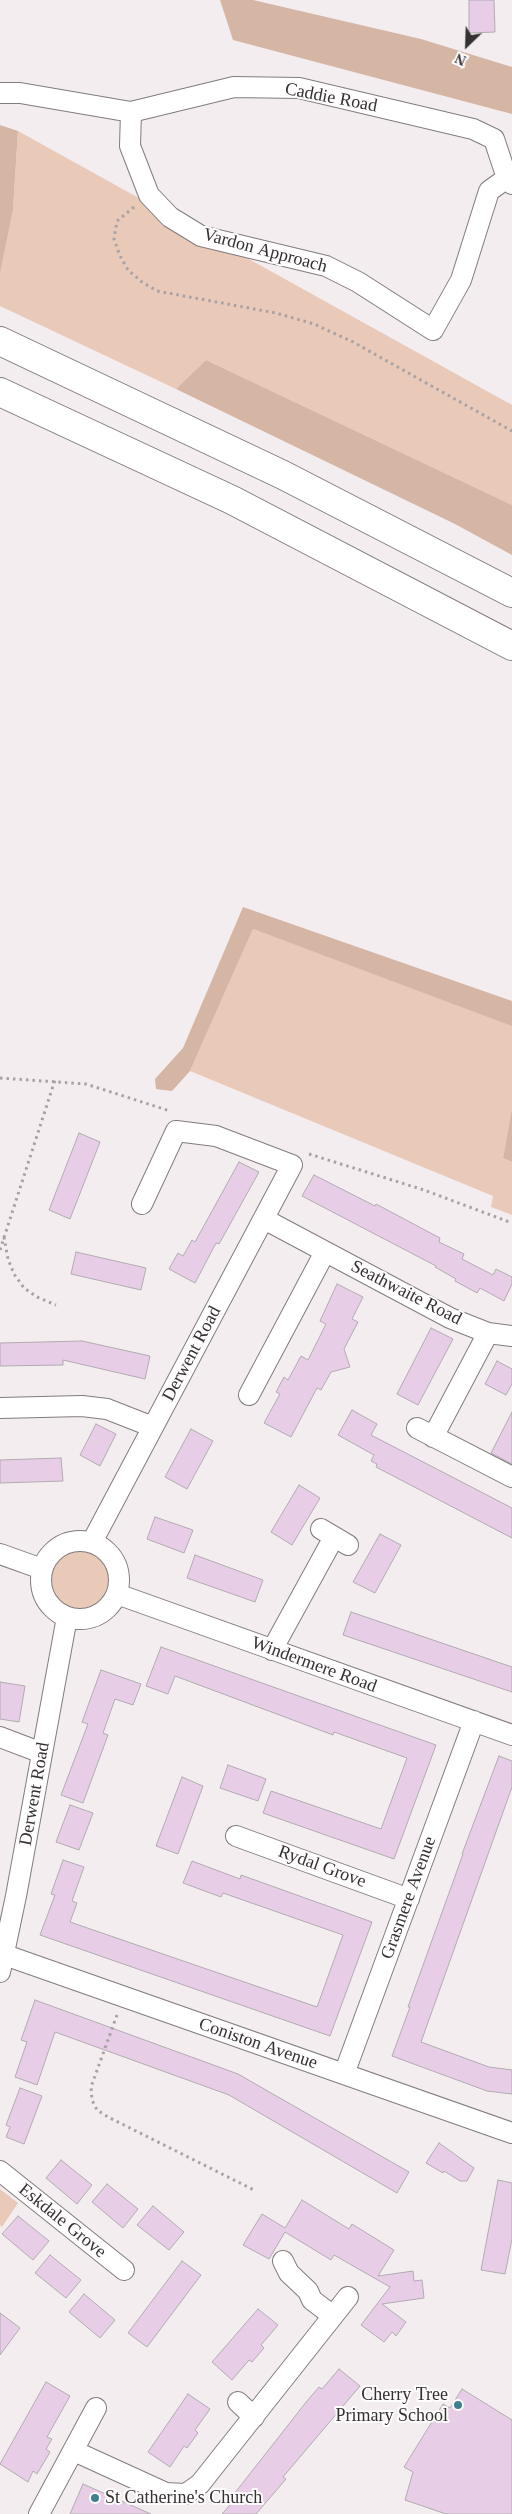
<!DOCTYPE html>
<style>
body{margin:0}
#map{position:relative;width:512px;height:2514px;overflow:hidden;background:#f4edf0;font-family:Georgia,serif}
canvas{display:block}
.north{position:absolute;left:442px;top:20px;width:50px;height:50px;-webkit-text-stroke:4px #fefcfd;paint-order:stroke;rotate:204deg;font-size:14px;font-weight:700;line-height:20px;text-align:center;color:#333132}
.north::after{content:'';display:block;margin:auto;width:18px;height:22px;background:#333132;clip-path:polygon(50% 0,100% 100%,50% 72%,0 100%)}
</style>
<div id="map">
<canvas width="512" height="2514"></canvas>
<div class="north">N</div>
</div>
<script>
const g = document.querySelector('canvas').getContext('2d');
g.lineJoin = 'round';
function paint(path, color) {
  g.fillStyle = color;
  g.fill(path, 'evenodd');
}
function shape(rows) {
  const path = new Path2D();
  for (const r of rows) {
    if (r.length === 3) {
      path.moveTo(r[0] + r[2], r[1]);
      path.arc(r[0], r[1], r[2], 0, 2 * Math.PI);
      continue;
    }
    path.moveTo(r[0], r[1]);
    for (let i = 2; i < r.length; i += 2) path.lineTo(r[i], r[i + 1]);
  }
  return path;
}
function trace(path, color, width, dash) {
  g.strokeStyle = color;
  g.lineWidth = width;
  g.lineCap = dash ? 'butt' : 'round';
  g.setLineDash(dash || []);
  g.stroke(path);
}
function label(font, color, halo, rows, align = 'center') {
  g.font = font + ' Georgia,serif';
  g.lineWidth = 4;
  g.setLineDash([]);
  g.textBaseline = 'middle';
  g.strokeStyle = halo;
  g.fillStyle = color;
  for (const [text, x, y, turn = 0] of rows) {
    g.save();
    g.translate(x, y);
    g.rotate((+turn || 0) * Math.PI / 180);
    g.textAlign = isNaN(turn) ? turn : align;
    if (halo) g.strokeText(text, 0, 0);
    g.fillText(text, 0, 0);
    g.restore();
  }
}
paint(shape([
 [18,131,512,405,512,505,206,360,176,389,0,306,0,274,13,210],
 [253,929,512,1025,512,1108,503,1158,512,1162,512,1215,491,1207,493,1196,190,1071],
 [80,1581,31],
 [0,2189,18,2203,2,2227,0,2225]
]), '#e9c9b8');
paint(shape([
 [220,0,253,0,421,39,512,67,512,114,233,40],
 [0,125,18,131,13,210,0,274],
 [206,360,512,505,512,555,455,524,176,389],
 [243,907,512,1001,512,1026,253,929,190,1071,172,1091,156,1089,155,1079,183,1048],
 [512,1108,512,1162,503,1158]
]), '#d5b5a4');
const building = shape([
 [469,0,494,0,495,32,469,33,469,0],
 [79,1133,100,1142,70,1219,49,1210,79,1133],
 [239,1162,259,1172,219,1244,216,1243,195,1283,169,1269,178,1253,183,1256,192,1240,195,1242,239,1162],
 [314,1175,375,1206,376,1204,440,1238,439,1242,464,1254,462,1259,493,1275,496,1269,512,1277,512,1284,504,1301,480,1288,477,1293,455,1281,456,1279,435,1267,436,1266,302,1196,314,1175],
 [76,1252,146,1268,141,1290,71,1274,76,1252],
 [337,1284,363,1297,352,1319,358,1322,344,1349,350,1367,331,1372,321,1390,317,1388,291,1437,264,1423,280,1394,276,1392,284,1377,288,1380,301,1356,308,1360,326,1324,320,1321,337,1284],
 [431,1328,453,1339,418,1405,397,1394,431,1328],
 [82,1341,150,1356,145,1379,63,1360,63,1365,0,1366,0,1343,82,1341],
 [497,1361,512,1369,512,1384,506,1395,485,1384,497,1361],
 [352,1410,377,1424,371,1435,512,1508,512,1538,376,1467,377,1464,371,1461,374,1455,338,1435,352,1410],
 [512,1412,512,1464,491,1453,512,1412],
 [96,1424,116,1434,100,1466,80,1455,96,1424],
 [191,1429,213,1441,187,1489,165,1477,191,1429],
 [61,1458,63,1481,0,1483,0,1460,61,1458],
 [299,1485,320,1498,292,1545,271,1532,299,1485],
 [155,1517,193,1530,184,1553,147,1539,155,1517],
 [380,1534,401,1545,375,1593,353,1582,380,1534],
 [195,1555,263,1580,255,1602,187,1578,195,1555],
 [351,1612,512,1667,512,1692,343,1635,351,1612],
 [161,1647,436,1745,394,1859,263,1813,271,1791,381,1829,407,1758,334,1732,333,1735,175,1676,168,1694,146,1686,161,1647],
 [101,1670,141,1684,133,1705,115,1699,103,1733,108,1735,83,1803,61,1795,88,1724,82,1722,101,1670],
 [0,1682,25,1686,19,1722,0,1719,0,1682],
 [499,1756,512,1761,512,1787,421,2042,489,2067,512,2070,512,2094,487,2091,392,2056,410,2007,408,2007,463,1854,462,1854,499,1756],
 [228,1765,266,1779,258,1801,220,1788,228,1765],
 [182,1777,203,1786,178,1854,156,1846,182,1777],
 [70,1805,93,1813,79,1850,56,1842,70,1805],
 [63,1860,84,1867,72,1901,77,1903,70,1922,317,2007,343,1935,223,1893,221,1897,183,1883,192,1861,240,1879,241,1875,372,1922,330,2036,40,1935,55,1895,51,1894,63,1860],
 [35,2000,238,2074,409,2172,397,2193,229,2095,55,2032,37,2085,15,2077,27,2042,21,2040,35,2000],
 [20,2088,42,2096,24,2144,6,2137,10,2127,6,2125,20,2088],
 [439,2143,474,2168,467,2181,460,2181,444,2171,443,2173,426,2163,439,2143],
 [61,2160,92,2185,77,2204,46,2178,61,2160],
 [498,2180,512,2183,512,2239,505,2274,481,2270,498,2180],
 [107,2184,138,2209,123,2228,92,2202,107,2184],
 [302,2200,349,2229,352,2224,394,2250,378,2276,413,2271,414,2281,422,2280,424,2298,382,2304,406,2322,396,2336,392,2332,384,2342,361,2325,390,2287,334,2255,331,2260,285,2232,269,2259,243,2245,262,2214,285,2228,302,2200],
 [153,2206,184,2232,169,2250,137,2225,153,2206],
 [18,2216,49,2241,33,2260,2,2234,18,2216],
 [50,2255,81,2280,66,2298,35,2273,50,2255],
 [182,2261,201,2275,147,2347,128,2333,182,2261],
 [84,2294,115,2320,100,2338,69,2312,84,2294],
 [258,2309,278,2325,261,2345,264,2348,252,2362,249,2360,232,2380,212,2362,258,2309],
 [0,2313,20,2328,0,2355,0,2313],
 [339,2369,360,2386,283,2477,286,2479,256,2514,222,2514,237,2497,234,2494,307,2401,319,2387,322,2389,339,2369],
 [46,2382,70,2396,47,2437,52,2439,46,2449,50,2452,37,2474,33,2471,28,2482,0,2464,46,2382],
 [462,2389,512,2420,512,2514,446,2514,405,2500,413,2472,404,2467,443,2404,450,2408,462,2389],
 [188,2394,210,2409,195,2430,198,2433,187,2448,184,2446,170,2467,148,2452,188,2394],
 [83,2484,151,2514,70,2514,83,2484]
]);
paint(building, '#e7cde6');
trace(building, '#b0acb0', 1);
const minor = shape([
 [0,93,20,93,131,112,234,87,299,88,473,129,494,139,507,178,512,184],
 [131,112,130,146,149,195,170,217,201,236,326,266,358,282,433,330,461,280,489,191,507,178],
 [264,1219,450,1318,488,1333,512,1336],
 [249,1395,325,1252],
 [0,1408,82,1406,107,1409,153,1427],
 [417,1428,512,1477],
 [433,1437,488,1333],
 [321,1529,348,1545],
 [80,1580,39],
 [92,1542,292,1165,216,1136,176,1131,142,1204],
 [0,1554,42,1569],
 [117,1594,512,1735],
 [272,1650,334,1537],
 [0,1737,42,1753],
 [236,1836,409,1899],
 [5,1955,512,2133],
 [0,1972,16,1896,67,1617],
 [344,2074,474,1721],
 [0,2171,124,2270],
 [283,2261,289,2273,308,2291,312,2300,333,2316],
 [238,2402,254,2417],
 [74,2451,166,2493,186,2494,200,2484,348,2297],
 [39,2514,96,2408]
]);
const highway = shape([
 [0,341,283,475,512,593],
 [0,392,232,500,512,646]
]);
trace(minor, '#827c7e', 22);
trace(highway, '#827c7e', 30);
trace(shape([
 [134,207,117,221,114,239,120,256,128,270,142,282,157,291,276,313,314,324,353,342,512,431],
 [0,1078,86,1084,170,1111],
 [309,1154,424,1190,512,1223],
 [4,1237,8,1259,14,1274,24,1288,37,1297,56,1305],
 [0,1250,55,1080],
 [117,2015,91,2087,92,2100,97,2110,108,2117,254,2190]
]), '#a7a2a4', 3, [2.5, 4]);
trace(minor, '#fff', 20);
trace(highway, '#fff', 28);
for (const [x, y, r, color] of [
 [458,2405,5,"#3e8091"],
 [95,2498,5,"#3e8091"]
]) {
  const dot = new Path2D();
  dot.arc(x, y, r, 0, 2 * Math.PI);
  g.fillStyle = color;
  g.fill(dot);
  trace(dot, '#fefcfd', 2);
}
label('18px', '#333132', '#fefcfd', [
 ["Caddie Road",331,98,11],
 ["Vardon Approach",265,251,15],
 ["Seathwaite Road",406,1293,27],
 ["Derwent Road",192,1354,-62],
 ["Windermere Road",314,1665,20],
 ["Derwent Road",35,1794,-80],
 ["Rydal Grove",322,1867,20],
 ["Grasmere Avenue",409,1898,-70],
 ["Coniston Avenue",258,2044,19],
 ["Eskdale Grove",62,2221,39]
]);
label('18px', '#333132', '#fefcfd', [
 ["Cherry Tree",448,2395],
 ["Primary School",448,2416],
 ["St Catherine's Church",105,2498,"left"]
], 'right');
</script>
